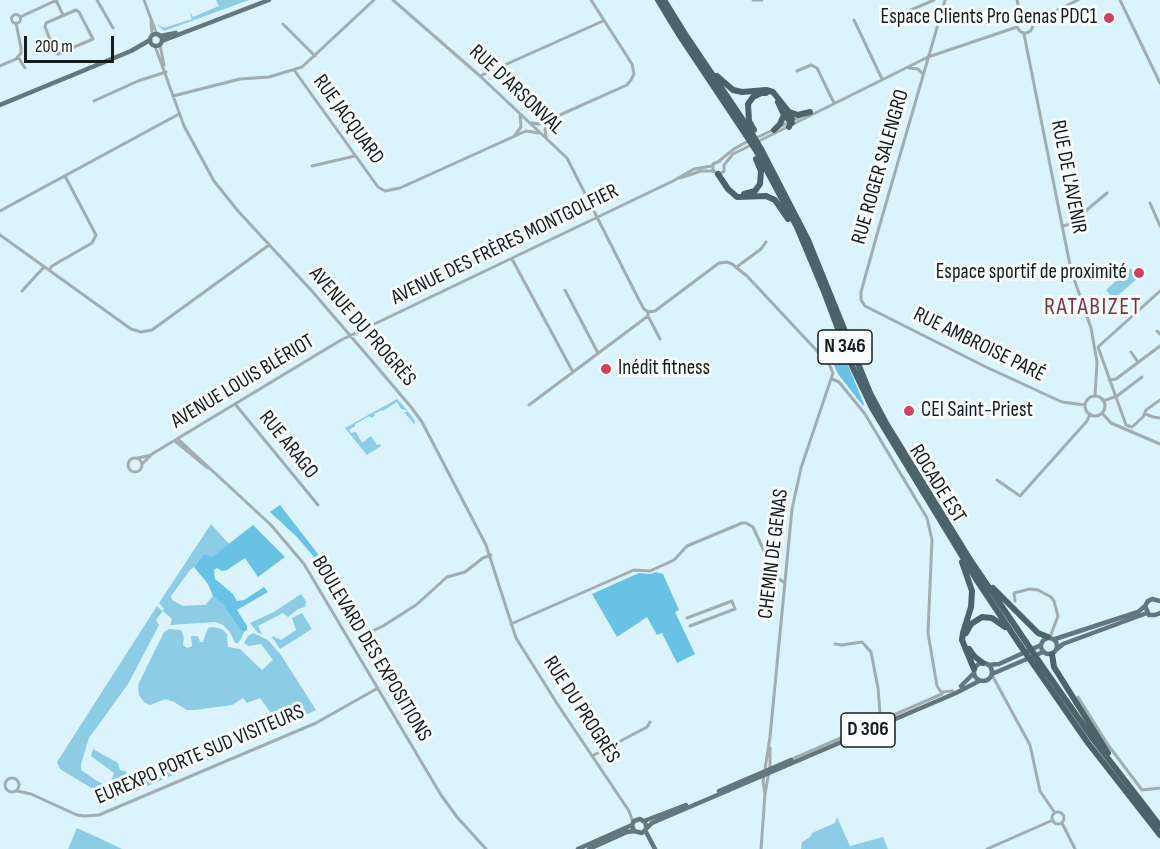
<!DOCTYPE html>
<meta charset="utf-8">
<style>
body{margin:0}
#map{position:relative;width:1160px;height:849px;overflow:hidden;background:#daf3fd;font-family:"Sofia Sans Condensed",sans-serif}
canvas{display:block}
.scale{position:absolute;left:24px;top:36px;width:90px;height:27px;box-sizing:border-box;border:3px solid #131c1f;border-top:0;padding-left:8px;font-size:18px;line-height:21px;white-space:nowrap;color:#131c1f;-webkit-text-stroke:4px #f7fcfe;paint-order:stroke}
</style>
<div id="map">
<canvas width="1160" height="849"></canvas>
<div class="scale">200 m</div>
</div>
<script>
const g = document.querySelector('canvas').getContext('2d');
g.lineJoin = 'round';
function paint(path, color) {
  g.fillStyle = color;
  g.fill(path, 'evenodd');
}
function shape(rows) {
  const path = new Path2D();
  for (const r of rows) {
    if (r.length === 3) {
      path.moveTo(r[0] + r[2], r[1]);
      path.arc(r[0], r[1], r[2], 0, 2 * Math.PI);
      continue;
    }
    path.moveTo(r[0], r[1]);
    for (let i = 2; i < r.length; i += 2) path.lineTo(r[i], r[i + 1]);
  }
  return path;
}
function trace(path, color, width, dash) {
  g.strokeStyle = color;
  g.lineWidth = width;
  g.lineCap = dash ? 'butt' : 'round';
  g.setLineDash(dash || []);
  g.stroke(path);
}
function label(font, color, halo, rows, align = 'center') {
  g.font = font + ' "Sofia Sans Condensed",sans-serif';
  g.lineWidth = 6;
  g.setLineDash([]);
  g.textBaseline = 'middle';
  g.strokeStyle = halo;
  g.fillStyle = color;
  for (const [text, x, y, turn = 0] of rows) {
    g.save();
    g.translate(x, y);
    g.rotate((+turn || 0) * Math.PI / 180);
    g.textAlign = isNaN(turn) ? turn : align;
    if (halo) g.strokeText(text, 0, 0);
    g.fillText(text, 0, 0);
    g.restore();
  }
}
paint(shape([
 [216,0,249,0,164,31,157,24,164,28,192,19,189,11,193,17,219,6],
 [1130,268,1139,277,1114,299,1106,290],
 [397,399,406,409,413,418,412,420,414,419,415,425,404,412,407,412,406,410,401,409,397,402,383,411,382,410,374,414,375,416,371,418,370,416,355,424,355,426,349,430,351,433,356,432,362,443,371,436,377,445,380,444,381,446,367,455,345,428],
 [211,524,229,544,211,558,204,554,194,567,190,570,171,596,172,600,183,606,201,605,205,605,213,596,224,606,240,630,244,632,242,637,238,643,235,643,230,632,223,625,216,622,170,625,172,619,163,611,156,620,159,625,128,684,89,738,81,764,81,770,97,781,109,787,114,773,91,756,93,749,118,763,120,770,125,771,138,784,153,775,162,776,159,770,197,760,197,753,201,748,210,742,220,740,224,753,113,801,60,769,57,762,157,606,162,611,164,609,159,603],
 [301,594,306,601,305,607,298,609,288,617,283,613,258,626,262,634,258,633,250,623,274,612],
 [302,613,312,629,280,649,272,637,273,636,281,640,296,630,292,618],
 [213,627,222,629,227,634,228,647,240,649,262,670,273,660,261,644,249,646,244,643,248,636,253,633,268,640,281,655,316,710,281,727,260,698,247,703,243,698,232,705,195,710,187,710,174,702,166,699,150,705,144,702,139,695,138,685,164,632,169,629,181,630,184,638,183,645,187,648,192,646,191,636,198,636,200,642,203,642,208,628],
 [837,817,850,846,883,837,888,849,801,849,802,842,810,837,812,833,835,823],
 [77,828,101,839,122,849,68,849]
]), '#8ccce5');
paint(shape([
 [842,351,864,404,863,406,838,374,831,359],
 [280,505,318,554,346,607,344,608,315,558,296,536,270,512],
 [253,525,285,557,258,577,245,558,227,570,222,571,217,568,214,570,215,579,233,594,237,601,244,600,264,587,268,592,237,610,247,626,247,630,244,632,240,630,224,606,213,596,208,584,194,567,204,554,212,557],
 [656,572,663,574,679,610,675,612,695,654,677,663,662,633,657,635,647,617,617,637,592,594,639,573,650,574]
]), '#67c2e4');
trace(shape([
 [56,0,63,15],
 [97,0,113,28],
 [144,0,157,35],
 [393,0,480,76,567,158,639,300,644,309,648,312,648,316,660,339],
 [753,0,762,0],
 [945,0,878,231,861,292,861,300,865,306,986,367,1062,402,1085,405],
 [1017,0,1021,18],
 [1120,0,1160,83],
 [76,10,79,12,93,39,58,54,55,52,45,27,46,23,76,10],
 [16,19,4.5],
 [1025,25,8],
 [20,17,57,0],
 [902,18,901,14,934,0],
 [854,20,882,79],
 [151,21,152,36],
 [1033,22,1078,0],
 [283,24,315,56],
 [1024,34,1071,270,1091,328,1097,362,1095,396],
 [160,45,164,65],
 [155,46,184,126,214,181,238,211,311,290,366,354,411,407,422,422,486,545,516,638,558,705,629,811,633,822],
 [18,57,25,68],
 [0,66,16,59,21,53,21,48,16,23],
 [909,68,918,69,923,74],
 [294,70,378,187,385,191,400,188,526,131,539,133],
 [797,71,811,65,817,68,834,103],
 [480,76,603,21],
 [173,96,240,79,269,77,302,67,374,0],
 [94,101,138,81,166,72],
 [532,123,539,124,553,118,627,85,631,80,634,74,632,64,591,0],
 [781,126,802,116],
 [515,135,521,127,520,114],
 [546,137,545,129,552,119],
 [756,138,775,129],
 [757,142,928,57,1017,27],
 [719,161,734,149,750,140],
 [724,165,733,154,751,145],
 [312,166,355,156],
 [713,171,713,164,720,161],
 [680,178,701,171,713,171,720,174,724,171,724,165],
 [1150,203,1160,226],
 [0,211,179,114],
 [1063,226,1070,224,1107,193],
 [0,235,131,329,141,332,152,330,269,245],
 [512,259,573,372],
 [738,266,761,249,766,242],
 [49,270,52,266,92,243,96,235,65,176],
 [565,290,598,353],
 [22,291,44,267],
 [1160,291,1098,347,1126,425,1132,427,1143,417,1146,410,1160,400],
 [648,312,655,311,719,263,727,262,732,264,747,276,818,352,829,364,833,373,801,468,792,509,770,737,763,782,765,794],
 [1157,331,1160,334],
 [1131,352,1138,362],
 [832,379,839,382,865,414,927,518,932,540,928,633,937,686,941,692,953,691],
 [1109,380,1116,379,1160,346],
 [1095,406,10],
 [1103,401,1117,396,1142,377],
 [235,404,318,505],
 [529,405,648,316],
 [1102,413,1111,423,1160,444],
 [1145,414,1153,417,1160,418],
 [178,439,271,525,304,564,441,795,457,817,486,849],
 [175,441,208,468],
 [138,458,151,455],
 [135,465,7],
 [142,464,152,454,341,340,673,181,694,169,712,166],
 [997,480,1020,496,1087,421,1090,414],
 [1015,601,1014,593,1030,589,1038,590,1051,597,1054,601,1058,616,1050,637],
 [687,618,732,601,735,609,690,626],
 [511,624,634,570,650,571,674,560,687,546,742,523,746,523,753,527,776,577,785,583],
 [364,635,383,626,416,605,447,577,465,572,483,558,491,555],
 [835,644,842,645,862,642,871,652,878,688,880,713],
 [992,675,1030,745,1040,791,1055,813],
 [1078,697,1108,745,1142,790,1160,788],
 [592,756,647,727,650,722],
 [790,760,942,694],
 [12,785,7],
 [17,791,31,794,77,815,85,816,99,815,316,723,378,688],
 [1058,818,6],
 [1062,823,1075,849],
 [761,849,765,794,770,766,770,748],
 [987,849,1053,820]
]), '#a2adb1', 3);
trace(shape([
 [156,40,6],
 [160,36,176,33],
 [162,41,269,0],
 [0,105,131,51,150,40],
 [1160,601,1152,599,1148,601,1145,606,1149,615,1155,615,1160,613],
 [1049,646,8],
 [1055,639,1138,612,1145,606],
 [1057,649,1063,644,1147,613],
 [983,672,9],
 [988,665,999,664,1041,645],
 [992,674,1043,652],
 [961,686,974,673],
 [719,791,791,760],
 [644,821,686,805],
 [646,826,645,822,640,819,634,821,632,825,634,831,642,833,652,823,956,693,979,681],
 [645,830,655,849],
 [578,849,632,825],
 [589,849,627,832,634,831]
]), '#64767e', 4.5);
trace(shape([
 [658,0,678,33,746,135],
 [664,0,687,37,751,132],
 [717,76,733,90,742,92,766,90,773,92,789,112,792,119,789,127],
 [778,102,784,115,792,123],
 [789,112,798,115,810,112],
 [754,130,749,121,748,104,753,97,761,93,766,93],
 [774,130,780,124,784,115],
 [761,149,808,240,870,393,886,423,971,561,1026,642],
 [757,152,797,227,823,289,852,366,872,408,976,579,1020,645],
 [718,174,728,189,737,197,766,196,775,200,788,219],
 [744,194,755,191,760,184,761,171,756,159],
 [962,562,972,591,971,607,963,633,962,640,974,669],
 [993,588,1038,633,1048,637],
 [966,633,971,624,982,617,992,618,1005,627],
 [969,649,974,656,983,663],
 [1052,654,1054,667,1108,753],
 [1040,663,1093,739,1160,826],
 [1034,665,1088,743,1160,835]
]), '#4d636b', 6);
trace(shape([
 [751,132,761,149],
 [746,135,757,152],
 [1026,642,1040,663],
 [1020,645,1034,665]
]), '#4d636b', 6);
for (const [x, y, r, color] of [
 [1109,18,6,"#d1415b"],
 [1139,273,6,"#d1415b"],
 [606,369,6,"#d1415b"],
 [909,411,6,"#d1415b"]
]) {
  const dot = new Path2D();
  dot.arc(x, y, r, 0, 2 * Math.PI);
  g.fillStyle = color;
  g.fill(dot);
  trace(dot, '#f7fcfe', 2);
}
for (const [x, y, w] of [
 [845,347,54],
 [868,730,54]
]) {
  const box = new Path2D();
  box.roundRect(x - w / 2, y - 17, w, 34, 4.5);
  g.fillStyle = '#f7fcfe';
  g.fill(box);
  trace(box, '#131c1f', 1.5);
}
label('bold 20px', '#131c1f', null, [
 ["N 346",845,347],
 ["D 306",868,730]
]);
label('21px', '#131c1f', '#f7fcfe', [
 ["Espace Clients Pro Genas PDC1",1097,18],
 ["Espace sportif de proximité",1127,273],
 ["Inédit fitness",618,369,"left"],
 ["CEI Saint-Priest",921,411,"left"]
], 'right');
label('21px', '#131c1f', '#f7fcfe', [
 ["RUE D'ARSONVAL",516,90,43],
 ["RUE JACQUARD",348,120,54],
 ["RUE ROGER SALENGRO",881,167,-74],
 ["RUE DE L'AVENIR",1068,177,79],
 ["AVENUE DES FRÈRES MONTGOLFIER",505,245,-26],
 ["AVENUE DU PROGRÈS",362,327,49],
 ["RUE AMBROISE PARÉ",979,345,26],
 ["AVENUE LOUIS BLÉRIOT",243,382,-31],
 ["RUE ARAGO",288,445,51],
 ["ROCADE EST",937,484,58],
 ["CHEMIN DE GENAS",774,554,-83],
 ["BOULEVARD DES EXPOSITIONS",371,649,59],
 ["RUE DU PROGRÈS",581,710,57],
 ["EUREXPO PORTE SUD VISITEURS",200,755,-23]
]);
g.letterSpacing = '1.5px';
label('24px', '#7b333d', '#f7fcfe', [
 ["RATABIZET",1093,308]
]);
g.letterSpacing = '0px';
</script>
